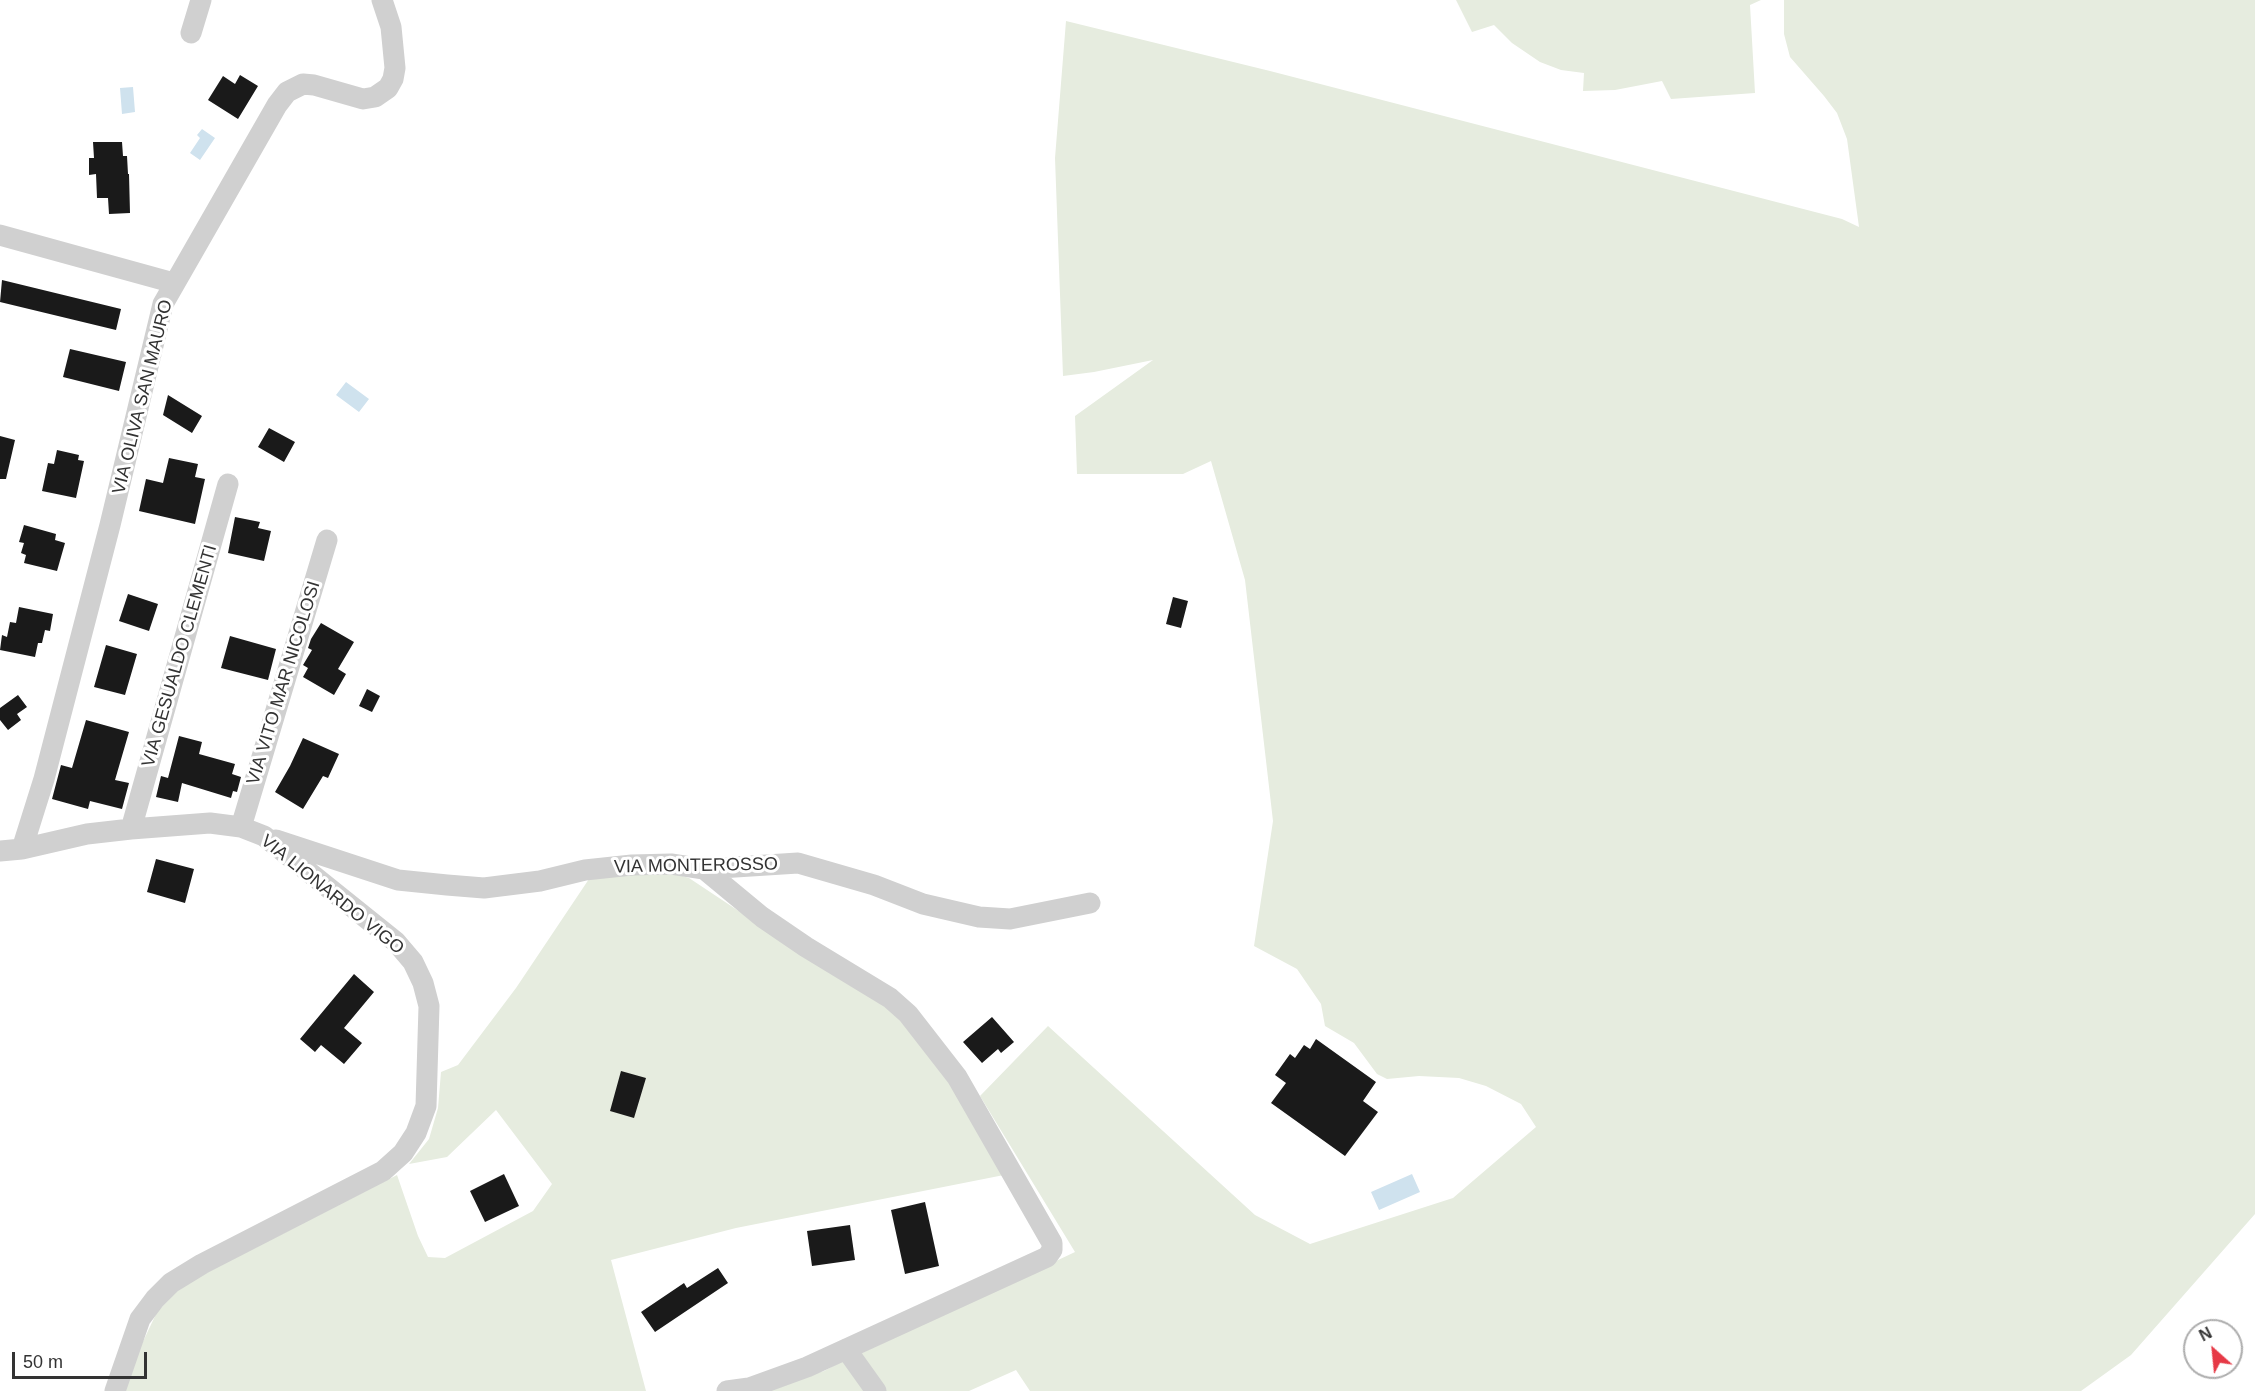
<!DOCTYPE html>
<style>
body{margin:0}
#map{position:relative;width:2255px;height:1391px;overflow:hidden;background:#fff;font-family:Arial,sans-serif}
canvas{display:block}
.north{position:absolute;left:2183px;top:1319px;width:60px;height:60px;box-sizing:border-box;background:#fff;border:2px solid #adadad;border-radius:50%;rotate:333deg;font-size:16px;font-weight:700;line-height:24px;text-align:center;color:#333}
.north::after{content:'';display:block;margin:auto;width:21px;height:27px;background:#e63946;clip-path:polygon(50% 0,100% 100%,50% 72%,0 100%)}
.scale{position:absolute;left:12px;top:1352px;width:135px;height:27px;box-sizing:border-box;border:3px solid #333;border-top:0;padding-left:8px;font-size:18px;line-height:21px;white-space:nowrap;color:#333;-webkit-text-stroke:4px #fff;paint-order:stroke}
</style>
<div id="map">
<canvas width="2255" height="1391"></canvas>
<div class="north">N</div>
<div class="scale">50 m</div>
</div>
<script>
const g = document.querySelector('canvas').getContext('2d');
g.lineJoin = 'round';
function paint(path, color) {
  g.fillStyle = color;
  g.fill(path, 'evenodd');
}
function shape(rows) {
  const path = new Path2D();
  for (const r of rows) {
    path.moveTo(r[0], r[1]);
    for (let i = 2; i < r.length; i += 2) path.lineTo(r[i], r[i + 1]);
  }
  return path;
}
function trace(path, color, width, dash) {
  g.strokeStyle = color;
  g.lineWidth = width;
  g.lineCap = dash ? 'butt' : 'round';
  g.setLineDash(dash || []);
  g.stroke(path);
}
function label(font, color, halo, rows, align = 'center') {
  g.font = font + ' Arial,sans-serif';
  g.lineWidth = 6;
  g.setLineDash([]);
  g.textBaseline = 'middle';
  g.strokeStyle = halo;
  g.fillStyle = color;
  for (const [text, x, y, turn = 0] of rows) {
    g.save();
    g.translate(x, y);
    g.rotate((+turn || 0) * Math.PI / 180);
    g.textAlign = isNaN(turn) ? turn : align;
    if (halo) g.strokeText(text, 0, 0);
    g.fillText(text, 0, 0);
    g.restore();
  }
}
paint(shape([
 [1456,0,1761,0,1750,5,1755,93,1671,99,1662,81,1615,90,1583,91,1584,73,1561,70,1540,62,1512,43,1494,25,1472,32],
 [1784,0,2255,0,2255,1214,2131,1355,2081,1391,1030,1391,1016,1370,969,1391,882,1391,859,1356,862,1353,1075,1252,980,1096,1048,1026,1255,1215,1310,1244,1453,1198,1536,1127,1521,1104,1486,1086,1459,1078,1419,1076,1387,1079,1377,1074,1354,1043,1325,1026,1321,1004,1297,969,1254,946,1273,821,1245,580,1211,461,1183,474,1077,474,1075,416,1153,360,1094,372,1063,376,1055,158,1066,21,1270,71,1842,219,1859,227,1847,139,1837,113,1824,96,1790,57,1784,34],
 [672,873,689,878,814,961,904,1018,929,1050,1004,1175,736,1228,611,1260,646,1391,125,1391,138,1352,157,1312,176,1292,202,1275,397,1175,418,1236,428,1257,445,1258,533,1211,552,1184,496,1110,447,1157,409,1164,429,1139,438,1108,441,1072,458,1065,516,988,591,876],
 [845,1360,868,1391,757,1391,824,1371]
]), '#e6ecdf');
paint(shape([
 [133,87,135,112,122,114,120,88],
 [202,129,215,138,200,160,190,153,200,138,197,135],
 [346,382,369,399,359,412,336,395],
 [1412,1174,1420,1192,1379,1210,1371,1192]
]), '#cfe2ee');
paint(shape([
 [240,75,258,86,238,119,208,100,223,76,235,84],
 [93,142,122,142,123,156,127,156,128,174,129,174,130,213,109,214,108,198,97,198,96,174,89,175,89,158,94,158],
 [2,280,121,309,116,330,0,302],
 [70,349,126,362,119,391,63,377],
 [168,395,202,416,192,433,163,415],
 [269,428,295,442,284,462,258,447],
 [0,436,15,440,6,479,0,479],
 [57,450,79,455,78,460,84,461,76,498,42,491,48,463,54,464],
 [169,458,198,464,195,477,205,479,195,524,139,511,146,479,163,483],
 [235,517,260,522,258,528,271,531,264,561,228,553],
 [24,525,56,534,55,540,65,543,57,571,24,563,26,555,21,553,24,543,19,542],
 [128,594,158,604,149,631,119,621],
 [1173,597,1188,601,1181,628,1166,624],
 [19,607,53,614,50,631,45,630,42,643,38,643,35,657,0,650,2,635,7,637,10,622,16,623],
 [321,623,354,642,338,669,346,674,334,695,303,677,308,668,303,665,312,650,308,648,311,639],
 [230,636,276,649,268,680,221,668],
 [106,645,137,654,125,695,94,687],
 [367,689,380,696,372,712,359,706],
 [18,695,27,707,17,714,21,720,8,730,0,720,0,708],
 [86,720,129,732,115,780,129,783,122,809,90,801,88,809,52,799,61,765,72,768],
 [179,736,202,742,199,754,235,764,232,774,241,777,237,792,233,791,231,798,182,783,178,802,156,797,161,776,168,778],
 [303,738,339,754,328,778,323,776,303,809,275,792,290,766],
 [156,859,194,869,185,903,147,892],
 [354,974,374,992,344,1028,362,1043,344,1064,321,1045,315,1052,300,1039],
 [992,1017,1014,1042,1001,1053,998,1049,982,1063,963,1042],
 [1316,1039,1376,1082,1363,1101,1378,1112,1345,1156,1271,1103,1286,1083,1275,1075,1290,1054,1295,1058,1304,1045,1310,1049],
 [621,1071,646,1078,634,1118,610,1111],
 [504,1174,519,1206,485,1222,470,1191],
 [925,1202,939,1266,905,1274,891,1210],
 [850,1225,855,1260,812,1266,807,1231],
 [718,1268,728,1283,655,1332,641,1312,684,1283,687,1288]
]), '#1a1a1a');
trace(shape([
 [191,33,201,0],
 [0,235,174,283],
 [241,827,327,540],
 [131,829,228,484],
 [276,840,398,880,447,885,484,888,540,881,585,870,632,865,671,864,704,869,798,863,874,885,923,904,979,917,1010,919,1090,903],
 [22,849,44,779,110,525,163,304,277,105,287,92,303,84,314,85,363,99,375,97,388,88,393,79,395,68,391,27,382,0],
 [0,851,22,849,87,834,131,829,210,823,241,827,264,836,396,942,413,962,423,983,429,1006,426,1106,416,1133,403,1153,383,1171,202,1264,171,1283,155,1299,140,1319,115,1391],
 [704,869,762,917,806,947,890,998,908,1014,957,1077,1052,1243,1052,1250,1047,1257,807,1367,749,1388,727,1391],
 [846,1349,876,1391]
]), '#d0d0d0', 21);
label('18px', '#333', '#fff', [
 ["VIA OLIVA SAN MAURO",143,397,-76],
 ["VIA GESUALDO CLEMENTI",180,656,-74],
 ["VIA VITO MAR NICOLOSI",284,683,-73],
 ["VIA MONTEROSSO",696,866,-1],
 ["VIA LIONARDO VIGO",332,895,39]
]);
</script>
